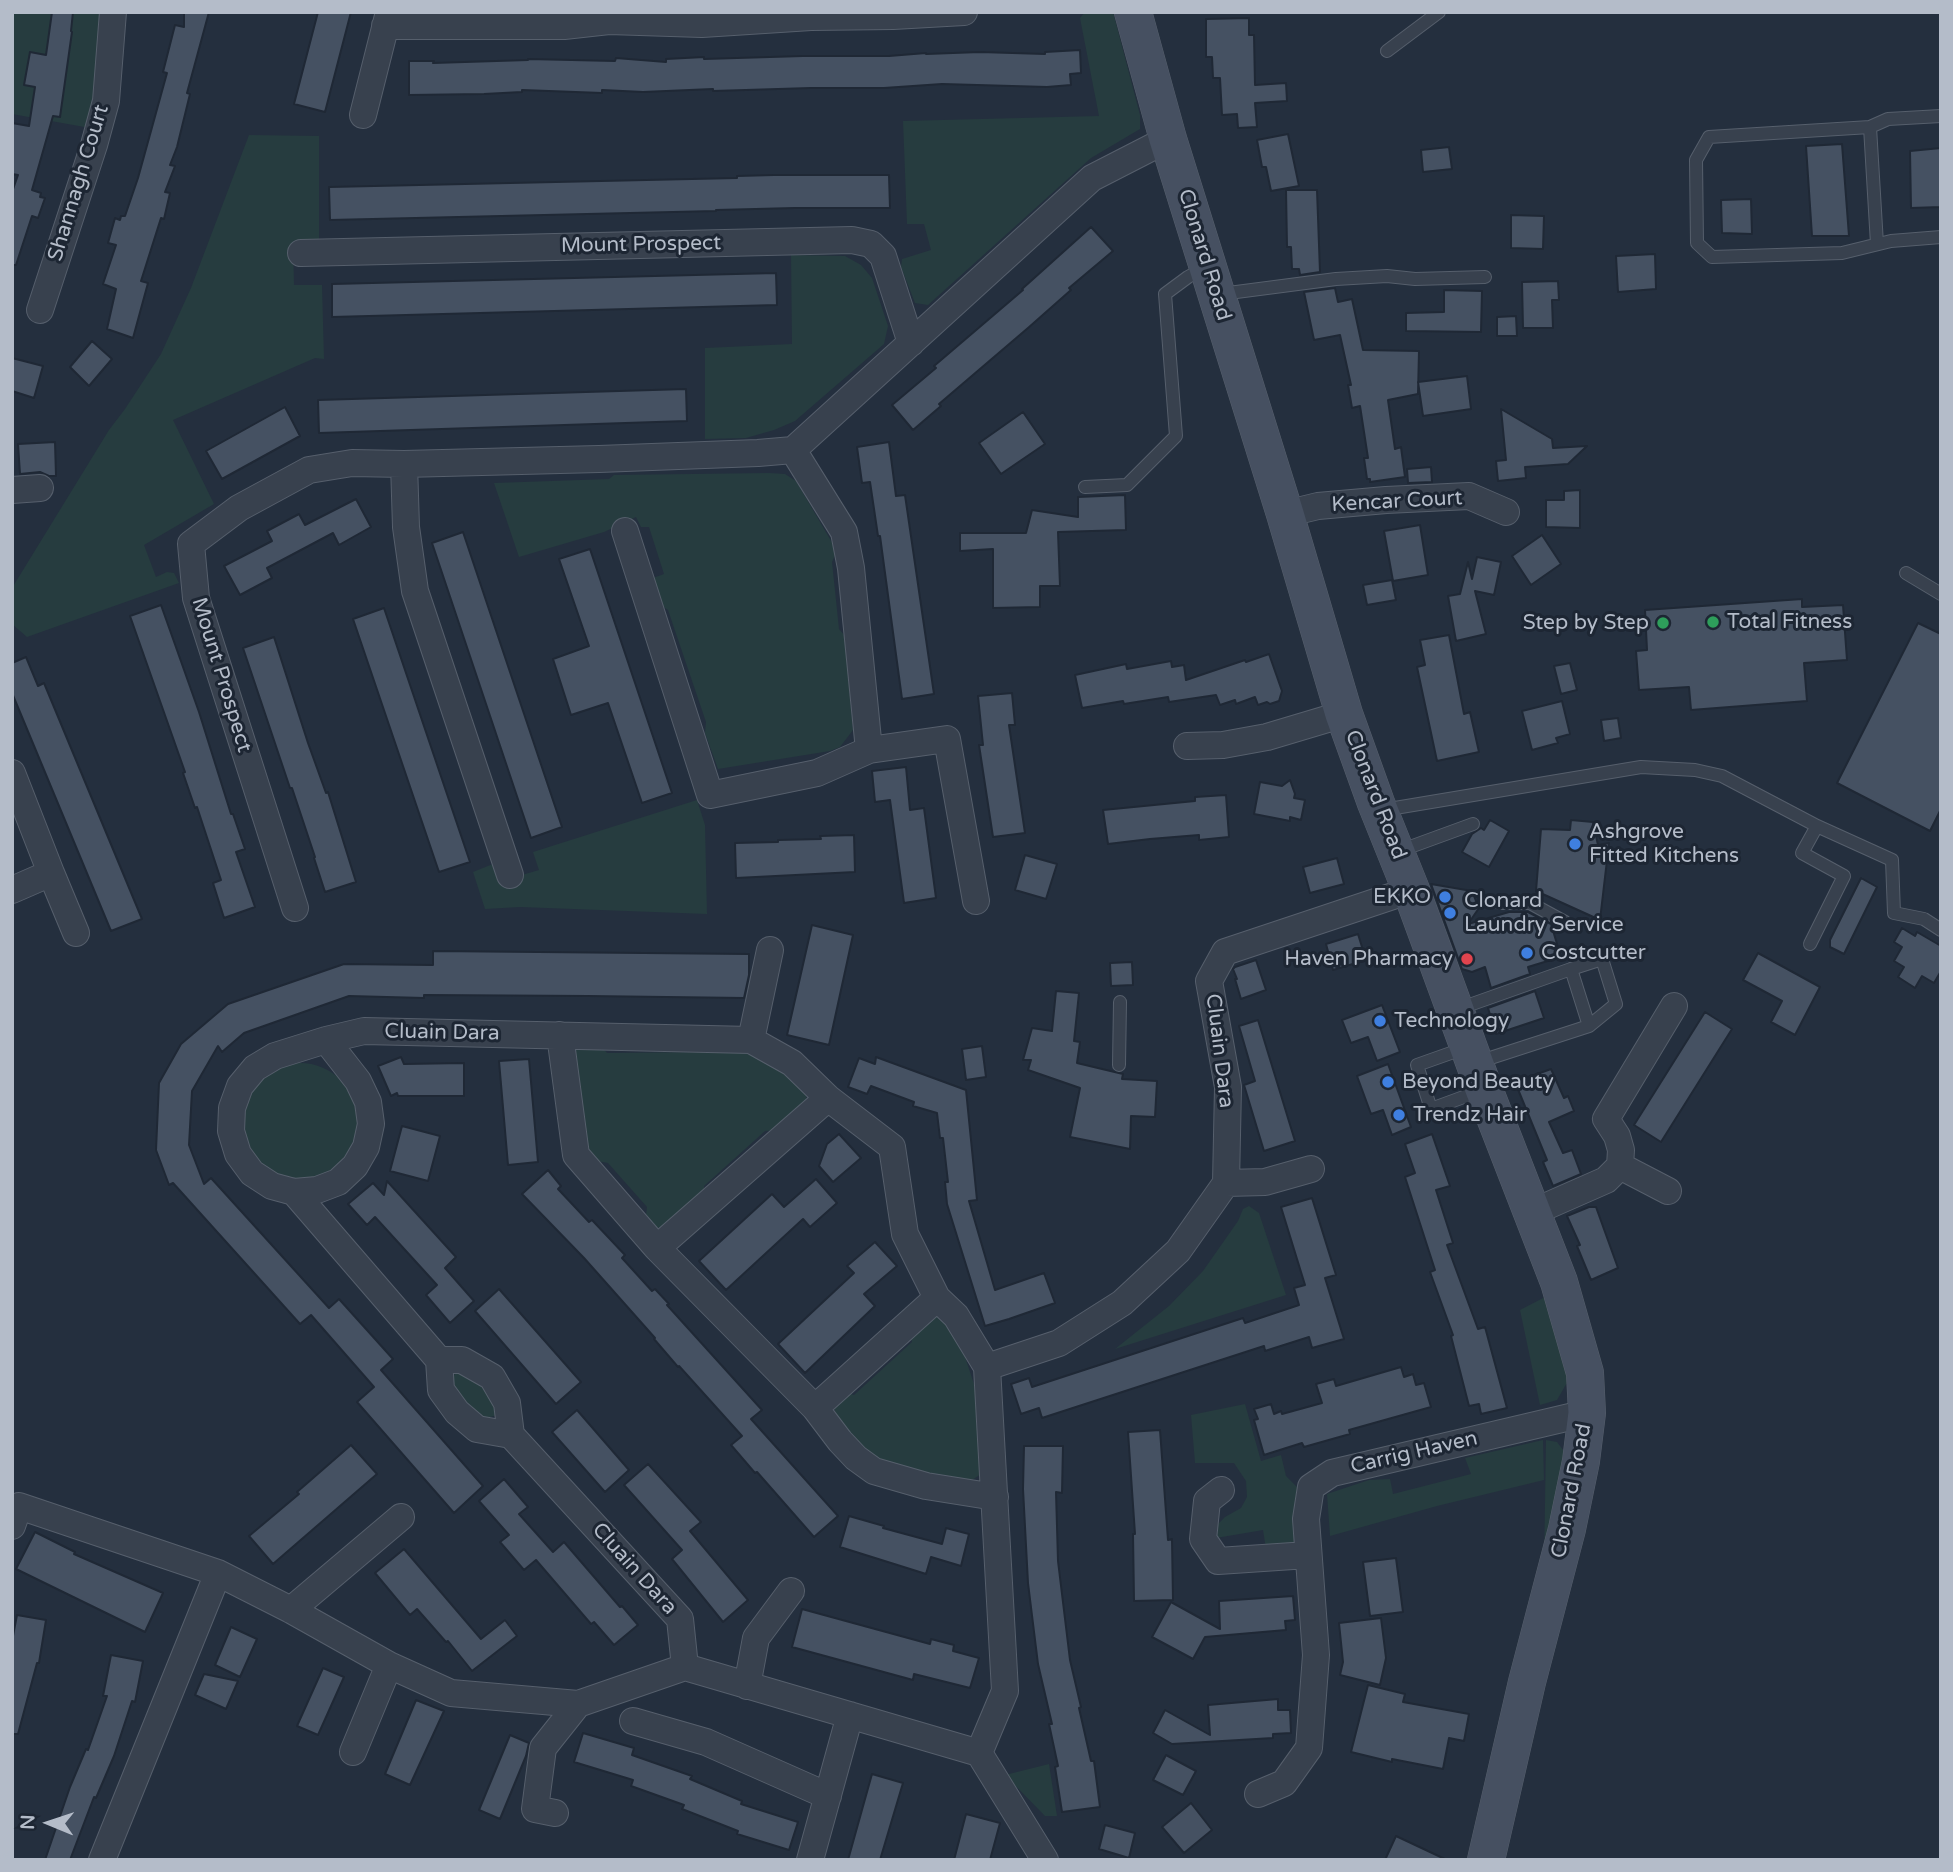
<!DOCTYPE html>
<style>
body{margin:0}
#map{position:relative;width:1953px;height:1872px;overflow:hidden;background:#242f3e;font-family:"Varela Round",sans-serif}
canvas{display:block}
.frame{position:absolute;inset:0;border:14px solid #b4bcc9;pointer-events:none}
.north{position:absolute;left:14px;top:1788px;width:70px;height:70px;-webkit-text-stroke:5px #1d2633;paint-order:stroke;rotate:272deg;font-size:19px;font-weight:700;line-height:28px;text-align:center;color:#b4bcc9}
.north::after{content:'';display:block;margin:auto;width:24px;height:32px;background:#b4bcc9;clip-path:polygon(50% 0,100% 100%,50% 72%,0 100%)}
</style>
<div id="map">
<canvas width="1953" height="1872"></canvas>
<div class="frame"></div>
<div class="north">N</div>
</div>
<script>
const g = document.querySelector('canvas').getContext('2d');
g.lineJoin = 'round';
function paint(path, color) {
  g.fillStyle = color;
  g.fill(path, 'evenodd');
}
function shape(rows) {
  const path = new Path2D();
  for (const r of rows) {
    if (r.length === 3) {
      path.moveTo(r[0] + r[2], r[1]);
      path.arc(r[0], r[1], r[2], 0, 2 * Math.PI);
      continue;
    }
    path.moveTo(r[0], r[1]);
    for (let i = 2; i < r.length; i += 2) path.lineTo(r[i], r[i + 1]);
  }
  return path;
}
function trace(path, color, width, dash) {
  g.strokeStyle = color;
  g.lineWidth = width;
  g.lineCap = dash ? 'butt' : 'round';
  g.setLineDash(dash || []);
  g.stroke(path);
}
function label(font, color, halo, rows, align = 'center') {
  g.font = font + ' "Varela Round",sans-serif';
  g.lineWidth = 6;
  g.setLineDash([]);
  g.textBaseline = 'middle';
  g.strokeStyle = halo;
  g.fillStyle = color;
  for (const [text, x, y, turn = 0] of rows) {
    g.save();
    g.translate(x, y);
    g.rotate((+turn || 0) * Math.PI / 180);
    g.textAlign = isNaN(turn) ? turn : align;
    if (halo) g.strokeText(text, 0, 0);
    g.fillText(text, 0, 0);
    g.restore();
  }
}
paint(shape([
 [12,12,105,12,90,128,12,114],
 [1085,12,1113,12,1140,115,1140,129,1091,158,928,305,915,303,901,267,902,259,931,250,924,224,907,224,903,121,1099,116,1080,18],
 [249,135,319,136,319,239,293,241,294,285,322,285,324,359,315,358,173,420,214,504,144,545,156,577,167,572,174,573,179,583,27,637,12,624,12,588,109,430,125,409,161,354,191,288],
 [791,255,845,256,861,265,872,278,888,326,884,344,795,421,774,430,746,438,705,439,705,348,792,344],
 [769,473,785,474,796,481,837,551,832,562,839,629,845,636,853,730,840,747,830,751,718,769,705,733,706,722,668,610,662,606,653,578,664,574,649,527,641,527,636,517,604,532,519,557,494,483,609,479,614,475],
 [697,800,705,825,707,914,520,907,485,909,473,872,493,864,498,882,539,870,533,852],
 [599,1044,607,1053,702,1052,715,1045,765,1059,805,1087,807,1103,779,1130,765,1131,704,1186,704,1197,669,1229,654,1227,646,1216,647,1207,608,1163,597,1161,584,1148,574,1045],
 [300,1121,58],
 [1249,1206,1259,1213,1286,1295,1115,1349,1169,1306,1203,1271,1238,1221,1243,1209],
 [1545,1297,1568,1381,1557,1400,1540,1405,1520,1310],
 [934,1314,945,1317,961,1345,979,1399,984,1472,966,1484,874,1462,838,1423,834,1407,844,1392,854,1395,912,1342,910,1333],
 [466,1372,493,1390,498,1415,486,1418,466,1409,452,1382,455,1373],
 [1245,1404,1261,1461,1281,1455,1286,1476,1300,1490,1295,1542,1284,1548,1266,1549,1263,1530,1216,1538,1216,1526,1225,1517,1241,1508,1247,1497,1246,1481,1234,1463,1195,1463,1191,1415],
 [1543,1440,1544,1480,1437,1506,1330,1536,1327,1494,1369,1480,1390,1479,1393,1494,1471,1474,1465,1458],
 [1546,1440,1557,1442,1567,1455,1544,1566],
 [1049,1764,1057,1816,1045,1816,1005,1775]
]), '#263c3f');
const building = shape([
 [52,12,73,12,71,31,72,32,60,117,53,116,32,190,41,193,40,197,45,198,38,218,32,216,16,265,12,265,12,192,18,175,12,174,12,123,29,126,35,87,24,85,30,52,46,55,52,12],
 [184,12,209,12,187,93,190,94,177,147,170,165,175,166,165,192,170,193,164,219,161,218,141,281,148,283,133,338,107,329,116,289,103,284,116,245,108,243,115,218,120,220,121,216,125,216,138,178,167,73,163,72,175,25,184,27,184,12],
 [318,12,351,12,325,112,294,104,318,12],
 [1249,18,1249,35,1254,35,1255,85,1286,83,1287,101,1255,103,1257,127,1238,128,1237,114,1222,115,1220,78,1213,78,1212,57,1206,57,1206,19,1249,18],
 [1080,50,1081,73,1070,74,1071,85,1047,87,942,84,884,88,811,88,713,91,713,89,643,92,602,90,602,93,522,90,522,92,484,94,409,95,409,61,434,61,433,63,528,60,528,59,615,61,616,58,666,62,666,59,704,57,704,59,803,56,889,56,926,53,926,54,980,52,1045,54,1045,52,1080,50],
 [1288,134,1299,186,1271,191,1266,167,1262,167,1257,140,1288,134],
 [1842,144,1849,236,1812,236,1806,146,1842,144],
 [1449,147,1452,169,1423,172,1421,150,1449,147],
 [1941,148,1941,207,1911,208,1910,151,1941,148],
 [774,175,889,175,890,208,795,208,716,210,716,211,330,220,329,187,737,178,737,176,774,175],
 [1286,190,1317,190,1320,272,1300,275,1299,269,1292,269,1291,247,1287,247,1286,190],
 [1751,199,1752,234,1722,233,1721,200,1751,199],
 [1511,215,1544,216,1543,249,1511,248,1511,215],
 [1091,227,1113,251,1069,288,1071,290,1028,328,939,404,941,406,913,430,892,405,936,368,934,366,1023,290,1022,289,1091,227],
 [1655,254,1656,289,1618,292,1616,256,1655,254],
 [776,273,777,305,332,317,332,284,776,273],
 [1558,281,1559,300,1552,300,1553,328,1523,328,1522,282,1558,281],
 [1335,288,1338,302,1352,299,1363,350,1419,351,1418,394,1388,400,1395,449,1401,447,1405,477,1370,482,1370,479,1367,479,1364,458,1368,458,1360,406,1352,408,1348,385,1351,385,1340,335,1314,340,1304,292,1335,288],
 [1444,290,1482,291,1481,332,1406,331,1406,313,1444,312,1444,290],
 [1516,316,1517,336,1497,336,1497,317,1516,316],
 [92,341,112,359,89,386,70,367,92,341],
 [12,358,43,366,34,398,12,391,12,358],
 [1467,376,1471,409,1423,416,1418,382,1467,376],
 [686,389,687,421,319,433,318,400,686,389],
 [285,407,300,436,222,479,206,451,285,407],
 [1501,409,1552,439,1553,448,1587,446,1568,464,1525,467,1526,478,1498,481,1496,461,1506,460,1501,409],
 [1023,412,1045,444,1001,474,979,443,1023,412],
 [55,442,56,476,49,476,40,472,20,474,18,444,55,442],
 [889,442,896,496,905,495,934,694,902,699,880,536,878,536,870,482,862,483,857,447,889,442],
 [1431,467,1432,482,1408,483,1407,469,1431,467],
 [1580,490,1580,528,1546,527,1546,500,1564,500,1564,491,1580,490],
 [1125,495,1126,530,1058,532,1060,586,1040,586,1040,607,993,608,993,549,960,551,960,533,1026,533,1032,510,1078,517,1078,497,1125,495],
 [356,499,371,527,339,545,333,533,267,568,272,578,240,595,224,566,272,541,267,531,299,514,305,525,356,499],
 [1420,525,1428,575,1393,581,1384,531,1420,525],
 [463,532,562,827,531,838,432,543,463,532],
 [1542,535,1561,564,1531,585,1512,556,1542,535],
 [590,549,672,793,642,803,608,703,571,715,553,659,589,646,559,559,590,549],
 [1477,557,1501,562,1494,595,1475,591,1486,634,1456,641,1448,596,1460,594,1468,562,1472,579,1477,557],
 [1392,580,1396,600,1367,605,1363,585,1392,580],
 [1802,599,1802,607,1843,605,1847,660,1804,663,1807,701,1691,710,1689,687,1639,690,1636,651,1647,650,1645,610,1802,599],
 [161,605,199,712,231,814,233,814,245,849,236,852,255,907,224,918,213,883,221,880,197,807,195,808,183,773,185,772,130,616,161,605],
 [384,608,470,862,439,872,353,619,384,608],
 [1918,623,1941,634,1941,809,1930,831,1837,783,1918,623],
 [1449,635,1464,714,1470,712,1479,752,1437,761,1417,667,1425,665,1420,640,1449,635],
 [274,637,308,743,326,793,328,792,356,882,325,892,314,858,315,857,292,788,290,788,243,648,274,637],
 [1269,654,1282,691,1279,701,1270,704,1267,702,1258,705,1255,697,1236,704,1235,700,1220,705,1216,695,1169,702,1168,697,1124,704,1123,701,1082,708,1075,675,1126,664,1127,669,1171,661,1172,667,1184,665,1186,680,1245,660,1246,662,1269,654],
 [26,657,38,686,44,683,142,919,111,931,12,693,12,663,26,657],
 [1570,663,1577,690,1561,694,1554,666,1570,663],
 [1012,693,1015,725,1009,725,1025,833,993,837,979,745,983,745,978,696,1012,693],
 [1562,701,1570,734,1556,738,1558,743,1532,750,1522,711,1562,701],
 [1618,718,1621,738,1604,741,1601,720,1618,718],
 [906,767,910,810,924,808,936,898,904,903,890,800,875,802,872,771,906,767],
 [1290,780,1295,794,1294,798,1305,800,1301,820,1290,817,1290,821,1254,814,1260,782,1282,786,1290,780],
 [1226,795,1229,837,1199,840,1199,835,1150,839,1108,844,1103,810,1195,801,1195,797,1226,795],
 [1490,820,1509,831,1489,867,1462,852,1472,834,1481,828,1484,830,1490,820],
 [1571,820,1593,822,1598,845,1609,843,1600,920,1536,891,1541,829,1570,830,1571,820],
 [854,835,855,872,736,878,735,843,778,842,778,840,821,839,820,836,854,835],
 [1025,855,1057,864,1046,899,1015,890,1025,855],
 [1337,858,1344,884,1310,893,1303,867,1337,858],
 [1861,878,1877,887,1844,954,1830,947,1830,940,1861,878],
 [1431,884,1472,891,1479,908,1468,924,1509,912,1528,912,1551,924,1561,957,1528,967,1530,974,1491,988,1485,967,1472,972,1462,969,1431,884],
 [812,925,853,935,829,1045,787,1035,812,925],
 [1902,928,1915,936,1917,932,1941,946,1941,971,1934,983,1922,976,1915,988,1898,977,1904,967,1894,961,1902,947,1894,942,1902,928],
 [1358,934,1366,960,1333,970,1326,944,1358,934],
 [433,951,749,954,749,975,744,998,588,996,424,995,424,998,349,996,244,1033,222,1052,218,1046,192,1091,189,1145,204,1184,211,1178,329,1308,339,1299,393,1359,381,1370,483,1486,454,1513,357,1402,374,1387,311,1315,300,1324,173,1183,169,1185,156,1150,159,1083,181,1044,228,1004,344,964,433,965,433,951],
 [1758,953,1820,987,1795,1035,1771,1022,1782,1001,1743,980,1758,953],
 [1256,960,1266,990,1241,999,1235,979,1237,979,1233,969,1235,967,1256,960],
 [1132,962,1133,985,1111,986,1110,963,1132,962],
 [1056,991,1079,993,1074,1041,1080,1042,1077,1063,1123,1074,1122,1079,1157,1081,1155,1117,1131,1116,1130,1149,1070,1137,1080,1088,1028,1070,1031,1060,1023,1060,1032,1028,1052,1031,1056,991],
 [1535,991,1544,1018,1496,1034,1488,1008,1535,991],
 [1382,1005,1400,1052,1377,1061,1368,1037,1351,1043,1342,1020,1382,1005],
 [1705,1012,1732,1029,1661,1142,1634,1125,1705,1012],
 [1258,1020,1295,1141,1264,1151,1244,1085,1255,1081,1239,1026,1258,1020],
 [982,1046,986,1077,966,1080,962,1049,982,1046],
 [401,1057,404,1064,464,1063,464,1096,398,1096,397,1093,391,1096,378,1066,401,1057],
 [876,1057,966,1090,977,1200,969,1201,995,1290,1044,1273,1055,1303,1009,1319,985,1326,947,1204,945,1182,948,1182,943,1138,940,1138,937,1113,913,1106,914,1102,871,1086,867,1094,848,1087,859,1058,875,1064,876,1057],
 [529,1059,538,1162,508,1165,499,1061,529,1059],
 [1388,1064,1411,1127,1392,1135,1383,1110,1371,1114,1357,1076,1388,1064],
 [1551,1069,1564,1098,1568,1096,1574,1111,1549,1122,1563,1153,1572,1150,1581,1174,1553,1186,1543,1162,1547,1160,1515,1082,1551,1069],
 [402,1126,440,1136,428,1181,390,1171,402,1126],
 [839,1134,861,1158,833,1182,819,1166,827,1144,839,1134],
 [1432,1134,1450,1186,1436,1190,1453,1243,1447,1245,1478,1329,1485,1327,1507,1408,1481,1414,1479,1404,1469,1406,1451,1336,1453,1335,1430,1272,1435,1270,1405,1177,1415,1173,1405,1144,1432,1134],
 [548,1170,561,1186,558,1189,589,1222,592,1220,625,1255,622,1258,652,1291,655,1289,669,1304,667,1305,762,1410,751,1419,838,1516,814,1537,757,1472,755,1473,731,1445,742,1436,679,1366,678,1367,654,1339,655,1338,584,1258,522,1194,548,1170],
 [816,1179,837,1203,810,1227,803,1219,726,1290,699,1261,772,1194,784,1207,816,1179],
 [387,1181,456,1257,445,1268,474,1301,450,1323,426,1295,437,1285,375,1217,367,1225,348,1204,373,1183,384,1195,387,1181],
 [1312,1198,1336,1275,1325,1278,1344,1339,1312,1348,1309,1337,1265,1351,1264,1346,1042,1418,1039,1408,1021,1414,1011,1384,1029,1378,1032,1387,1243,1318,1245,1323,1299,1305,1294,1288,1305,1285,1281,1207,1312,1198],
 [1589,1207,1596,1207,1618,1268,1591,1280,1577,1246,1580,1245,1567,1216,1589,1207],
 [875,1242,897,1266,864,1294,875,1306,805,1373,778,1344,854,1273,847,1266,875,1242],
 [499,1289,581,1382,556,1404,475,1311,499,1289],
 [1401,1367,1404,1377,1413,1374,1416,1385,1424,1383,1431,1407,1349,1430,1350,1434,1304,1447,1302,1443,1264,1455,1254,1420,1258,1419,1254,1409,1271,1404,1274,1414,1281,1411,1282,1414,1322,1403,1316,1384,1334,1379,1336,1386,1401,1367],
 [577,1410,629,1470,605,1492,552,1432,577,1410],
 [1160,1430,1168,1540,1172,1539,1173,1600,1134,1601,1133,1534,1135,1534,1128,1432,1160,1430],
 [351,1445,377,1474,273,1564,249,1536,299,1494,297,1492,351,1445],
 [1024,1446,1063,1446,1062,1493,1056,1492,1058,1561,1070,1660,1081,1707,1079,1708,1091,1761,1094,1761,1100,1807,1062,1812,1055,1767,1058,1766,1049,1724,1052,1724,1038,1664,1028,1583,1023,1489,1024,1446],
 [648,1464,701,1522,690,1531,748,1600,723,1622,672,1559,682,1550,624,1485,648,1464],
 [504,1479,528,1507,519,1514,553,1552,564,1542,620,1607,622,1606,638,1625,614,1645,594,1622,591,1624,536,1560,524,1570,500,1542,509,1535,479,1501,504,1479],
 [849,1516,884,1526,883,1528,942,1544,946,1528,969,1534,961,1566,931,1557,926,1574,840,1547,849,1516],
 [35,1532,75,1552,74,1554,163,1593,145,1632,16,1569,35,1532],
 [404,1549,481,1639,505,1620,517,1636,472,1671,448,1641,446,1642,417,1609,410,1615,375,1573,404,1549],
 [1396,1558,1403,1612,1370,1616,1363,1562,1396,1558],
 [1293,1596,1295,1620,1285,1621,1286,1630,1205,1637,1193,1659,1152,1637,1171,1602,1220,1629,1219,1601,1293,1596],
 [802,1609,930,1644,931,1639,954,1645,953,1651,979,1658,970,1688,914,1674,913,1680,792,1647,802,1609],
 [17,1615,46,1620,39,1663,37,1663,18,1734,12,1734,12,1641,17,1615],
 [1381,1618,1386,1658,1380,1685,1340,1675,1343,1662,1339,1623,1381,1618],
 [231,1627,257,1639,240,1677,215,1665,231,1627],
 [111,1655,143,1661,135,1702,132,1701,114,1756,96,1798,94,1797,70,1860,45,1860,70,1787,86,1749,88,1750,107,1696,103,1696,111,1655],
 [323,1668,344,1677,318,1735,297,1726,323,1668],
 [204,1674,238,1681,226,1709,195,1695,204,1674],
 [1368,1685,1405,1694,1403,1702,1469,1714,1464,1741,1449,1738,1443,1769,1392,1759,1392,1762,1351,1752,1368,1685],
 [1278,1699,1278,1710,1290,1710,1291,1733,1273,1734,1273,1738,1172,1744,1153,1733,1165,1710,1210,1735,1208,1705,1278,1699],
 [416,1700,444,1711,410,1785,385,1774,416,1700],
 [583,1733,634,1748,632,1755,692,1776,690,1779,742,1801,741,1804,798,1822,789,1850,737,1834,738,1831,682,1809,684,1805,631,1786,633,1780,574,1762,583,1733],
 [510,1735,529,1743,526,1756,500,1819,479,1810,510,1735],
 [1166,1755,1196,1771,1183,1795,1153,1780,1166,1755],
 [872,1774,903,1783,880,1860,848,1860,872,1774],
 [1191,1803,1212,1830,1184,1853,1162,1827,1191,1803],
 [966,1814,1000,1823,990,1860,954,1860,966,1814],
 [1105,1825,1135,1833,1129,1858,1099,1849,1105,1825],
 [1396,1836,1447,1860,1385,1860,1396,1836]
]);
paint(building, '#455162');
trace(building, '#1f2835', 2);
const lane = shape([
 [1387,51,1439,12],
 [1941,116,1888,119,1870,127,1709,137,1696,160,1697,243,1712,257,1842,253,1891,241,1941,237],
 [1870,127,1877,244],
 [1221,294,1336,279,1387,276,1415,279,1485,277],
 [1085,487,1127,485,1176,436,1165,294,1188,277,1204,268],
 [1906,573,1941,594],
 [1383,810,1641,767,1695,770,1722,776,1817,826,1892,860,1894,913,1924,919,1941,930],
 [1399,851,1473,824],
 [1500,903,1530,903,1565,922],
 [1810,944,1844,876,1802,853,1817,826],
 [1458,1009,1571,969],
 [1465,1048,1417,1065,1431,1109,1480,1091],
 [1478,1062,1589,1026,1616,1004,1602,959,1571,969,1589,1026],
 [1119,1065,1120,1002]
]);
const street = shape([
 [385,26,564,26,609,21,702,24,811,17,893,16,964,12],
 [363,115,389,12],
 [301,253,852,240,871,244,883,256,911,343],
 [40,310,94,145,106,101,113,12],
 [404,464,406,527,415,591,510,875],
 [12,490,40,488],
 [1285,514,1318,506,1386,500,1469,496,1506,512],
 [625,531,710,795,817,773,869,750,851,568,844,532,793,450],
 [1187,746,1223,745,1267,737,1344,714],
 [869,750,947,739,976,901],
 [12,773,51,873,12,890],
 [51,873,76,933],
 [295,908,196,598,191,544,239,508,309,470,352,463,404,464,599,459,758,453,793,450,1092,178,1168,139],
 [560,1035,576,1155,657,1248,815,1408,840,1441,856,1458,874,1471,926,1486,995,1497],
 [326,1040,364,1031,751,1040,792,1063,828,1098,892,1147,905,1234,937,1298,956,1316,987,1367,1059,1343,1122,1303,1178,1251,1226,1183,1228,1087,1209,981,1225,952,1411,890],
 [326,1040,358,1081,368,1102,371,1124,366,1147,355,1166,338,1182,317,1190,294,1192,272,1186,252,1173,238,1154,231,1131,232,1108,240,1086,255,1068,275,1056,326,1040],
 [751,1040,770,950],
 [1620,1166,1668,1191],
 [1226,1183,1265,1182,1311,1169],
 [294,1192,439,1360,441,1390,457,1412,477,1429,511,1435,507,1403,492,1377,462,1360,439,1360],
 [1531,1213,1606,1180,1620,1166,1621,1150,1617,1136,1606,1119,1674,1006],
 [657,1248,828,1098],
 [815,1408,937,1298],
 [511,1435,680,1619,685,1667],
 [1221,1490,1207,1501,1203,1539,1218,1561,1308,1555],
 [12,1526,19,1506,218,1573,291,1610,389,1665,451,1693,578,1704,685,1667],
 [291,1610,401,1517],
 [685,1667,979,1753,1045,1860],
 [747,1686,756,1638,791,1591],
 [633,1721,706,1742,828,1796],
 [353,1752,389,1665],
 [979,1753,1005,1691,987,1367],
 [1258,1794,1284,1783,1309,1748,1316,1655,1306,1519,1311,1487,1332,1473,1587,1413],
 [555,1813,535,1809,543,1748,578,1704],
 [102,1860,218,1573],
 [810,1860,850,1715]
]);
const secondary = shape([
 [1133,12,1168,139,1285,514,1344,714,1376,803,1411,890,1484,1089,1559,1282,1585,1373,1587,1413,1581,1461,1567,1529,1527,1682,1486,1860]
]);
trace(lane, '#565f6c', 14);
trace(street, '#565f6c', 28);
trace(secondary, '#565f6c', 38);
trace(lane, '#38414e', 12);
trace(street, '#38414e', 26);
trace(secondary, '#465061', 37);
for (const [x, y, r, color] of [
 [1713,622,7,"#2e9e5b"],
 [1663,623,7,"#2e9e5b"],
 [1575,844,7,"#3f7fe0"],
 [1445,897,7,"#3f7fe0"],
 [1450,913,7,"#3f7fe0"],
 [1527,953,7,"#3f7fe0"],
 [1467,959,7,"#e0444e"],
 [1380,1021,7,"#3f7fe0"],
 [1388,1082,7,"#3f7fe0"],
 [1399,1115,7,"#3f7fe0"]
]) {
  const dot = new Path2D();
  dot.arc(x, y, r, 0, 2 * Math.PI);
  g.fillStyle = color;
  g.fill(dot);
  trace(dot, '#1d2633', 2.5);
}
label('21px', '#b4bcc9', '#1d2633', [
 ["Shannagh Court",79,183,-73],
 ["Mount Prospect",641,245,-1],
 ["Clonard Road",1204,255,73],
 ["Kencar Court",1397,502,-3],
 ["Mount Prospect",221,675,73],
 ["Clonard Road",1375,795,69],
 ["Cluain Dara",442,1033,1],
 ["Cluain Dara",1219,1051,83],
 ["Carrig Haven",1414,1453,-13],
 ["Clonard Road",1572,1491,-79],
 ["Cluain Dara",634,1569,48]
]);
label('21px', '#b4bcc9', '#1d2633', [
 ["Total Fitness",1727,622],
 ["Step by Step",1649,623,"right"],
 ["Ashgrove",1589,832],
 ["Fitted Kitchens",1589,856],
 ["EKKO",1431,897,"right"],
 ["Clonard",1464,901],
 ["Laundry Service",1464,925],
 ["Costcutter",1541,953],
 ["Haven Pharmacy",1453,959,"right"],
 ["Technology",1394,1021],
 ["Beyond Beauty",1402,1082],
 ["Trendz Hair",1413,1115]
], 'left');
</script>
